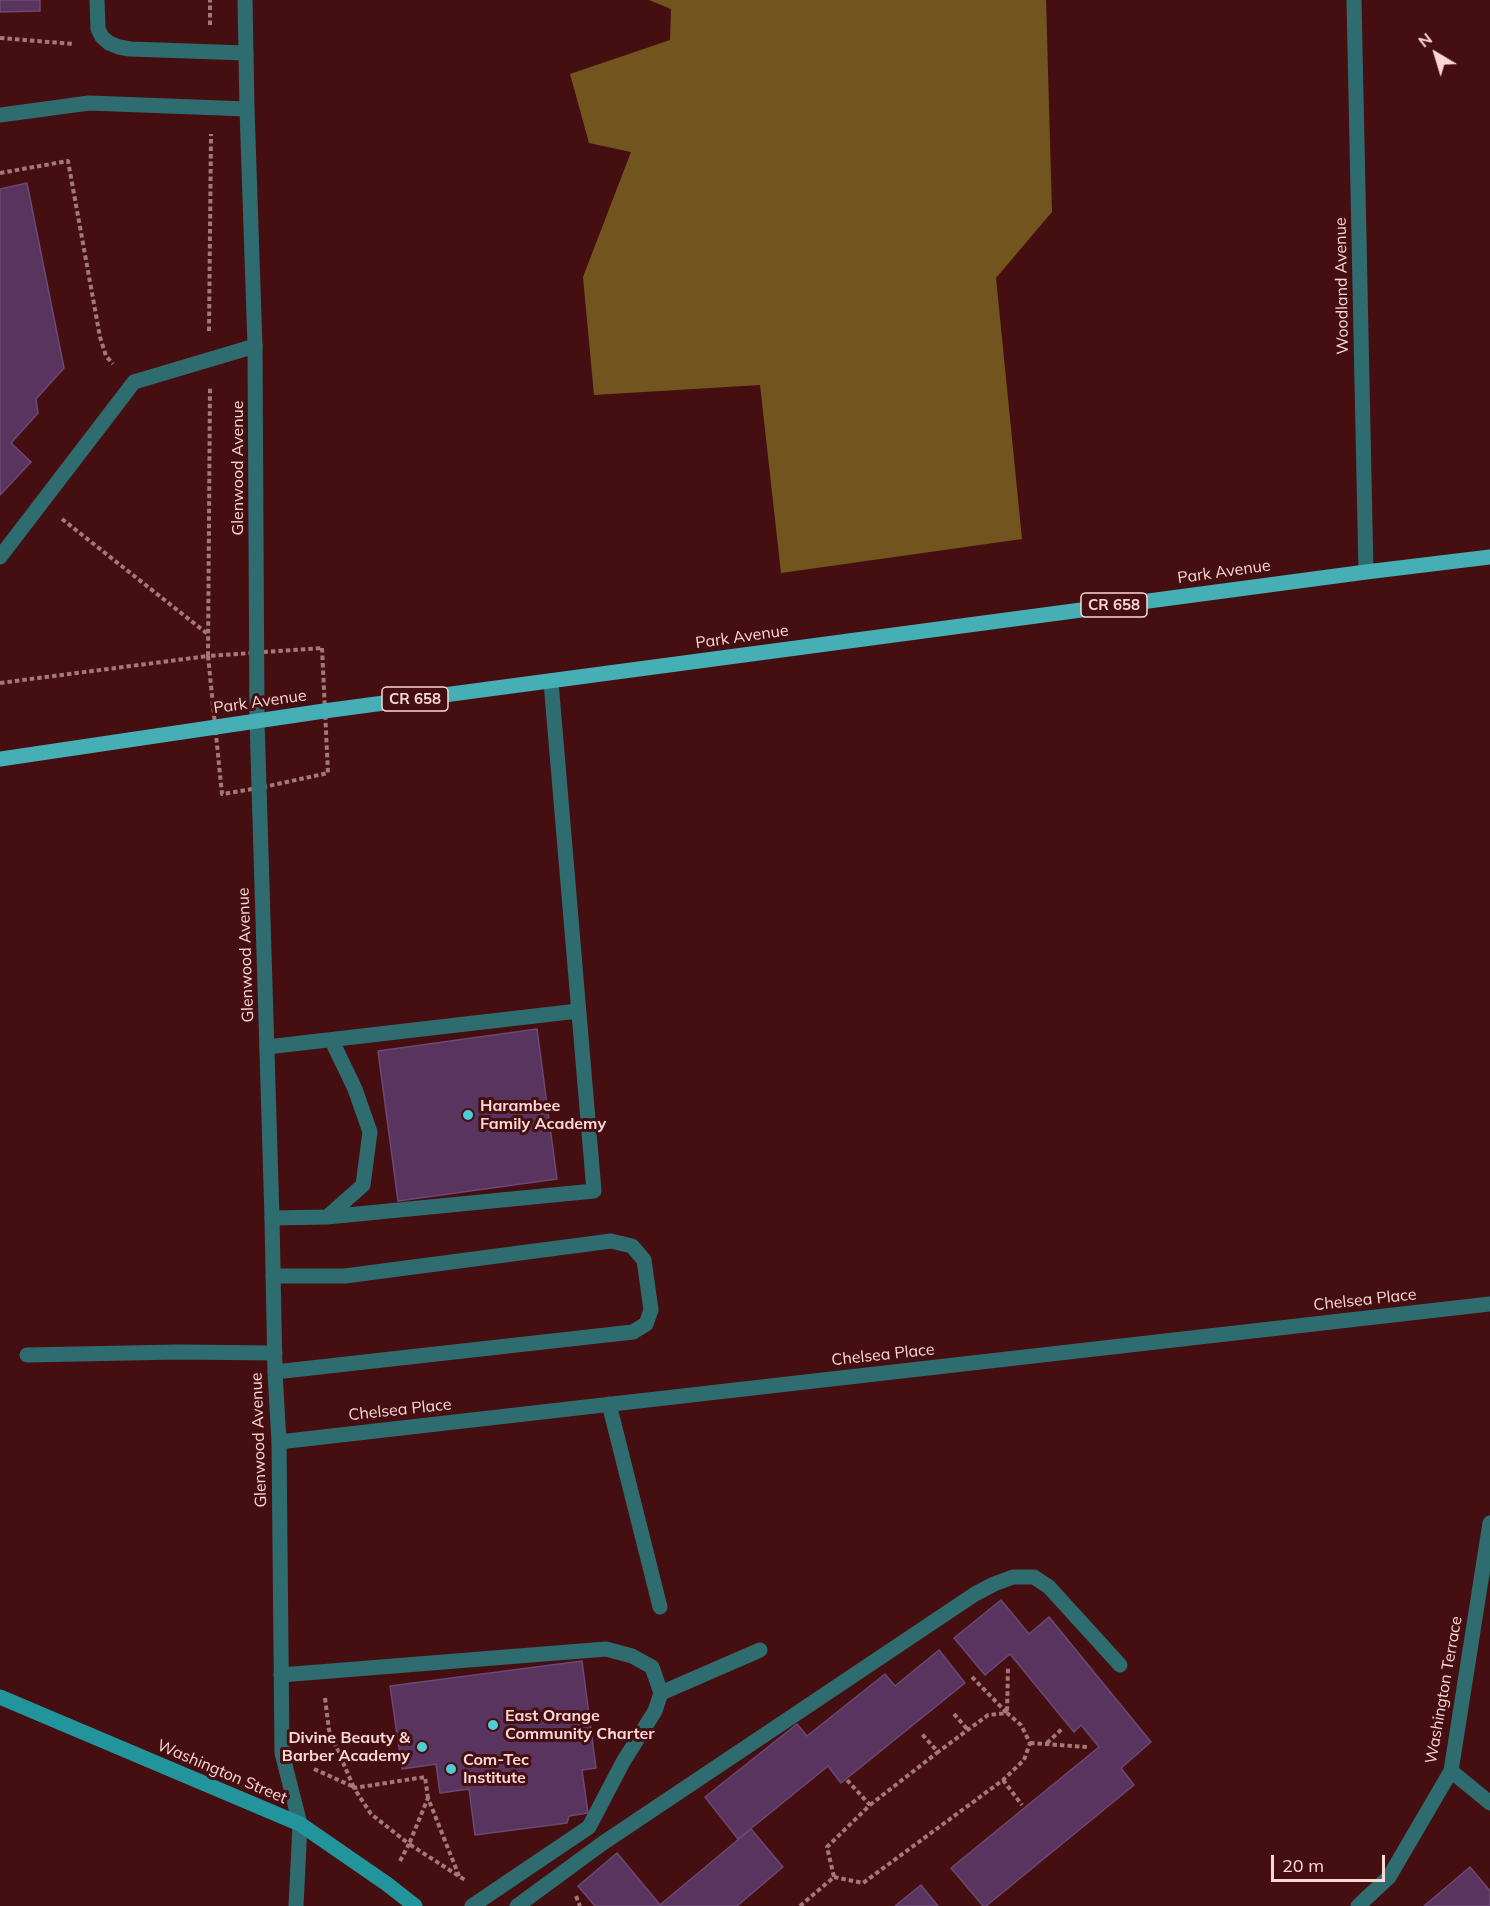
<!DOCTYPE html>
<style>
body{margin:0}
#map{position:relative;width:1490px;height:1906px;overflow:hidden;background:#450f12;font-family:Mulish,sans-serif}
canvas{display:block}
.north{position:absolute;left:1406px;top:24px;width:60px;height:60px;-webkit-text-stroke:4px #450f12;paint-order:stroke;rotate:322deg;font-size:16px;font-weight:700;line-height:24px;text-align:center;color:#fcd7d6}
.north::after{content:'';display:block;margin:auto;width:21px;height:27px;background:#fcd7d6;clip-path:polygon(50% 0,100% 100%,50% 72%,0 100%)}
.scale{position:absolute;left:1271px;top:1855px;width:114px;height:27px;box-sizing:border-box;border:3px solid #fcd7d6;border-top:0;padding-left:8px;font-size:18px;line-height:21px;white-space:nowrap;color:#fcd7d6;-webkit-text-stroke:4px #450f12;paint-order:stroke}
</style>
<div id="map">
<canvas width="1490" height="1906"></canvas>
<div class="north">N</div>
<div class="scale">20 m</div>
</div>
<script>
const g = document.querySelector('canvas').getContext('2d');
g.lineJoin = 'round';
function paint(path, color) {
  g.fillStyle = color;
  g.fill(path, 'evenodd');
}
function shape(rows) {
  const path = new Path2D();
  for (const r of rows) {
    path.moveTo(r[0], r[1]);
    for (let i = 2; i < r.length; i += 2) path.lineTo(r[i], r[i + 1]);
  }
  return path;
}
function trace(path, color, width, dash) {
  g.strokeStyle = color;
  g.lineWidth = width;
  g.lineCap = dash ? 'butt' : 'round';
  g.setLineDash(dash || []);
  g.stroke(path);
}
function label(font, color, halo, rows, align = 'center') {
  g.font = font + ' Mulish,sans-serif';
  g.lineWidth = 6;
  g.setLineDash([]);
  g.textBaseline = 'middle';
  g.strokeStyle = halo;
  g.fillStyle = color;
  for (const [text, x, y, turn = 0] of rows) {
    g.save();
    g.translate(x, y);
    g.rotate((+turn || 0) * Math.PI / 180);
    g.textAlign = isNaN(turn) ? turn : align;
    if (halo) g.strokeText(text, 0, 0);
    g.fillText(text, 0, 0);
    g.restore();
  }
}
paint(shape([
 [649,0,1046,0,1052,212,996,278,1022,539,781,573,760,385,594,395,583,277,631,152,589,143,570,74,670,40,671,9]
]), '#72551e');
const building = shape([
 [0,0,40,0,40,11,0,12,0,0],
 [27,183,64,368,36,399,38,413,11,443,31,462,0,495,0,189,27,183],
 [537,1029,557,1179,398,1201,378,1051,537,1029],
 [1001,1600,1029,1634,1049,1617,1151,1742,1121,1768,1134,1785,986,1906,983,1906,951,1868,1099,1747,1081,1725,1074,1732,1010,1654,985,1675,954,1638,1001,1600],
 [939,1650,965,1683,841,1783,828,1766,738,1839,705,1797,797,1724,807,1736,885,1674,895,1686,939,1650],
 [582,1661,596,1768,582,1770,588,1813,569,1816,567,1823,475,1835,469,1789,440,1793,436,1764,402,1769,390,1686,582,1661],
 [751,1829,783,1867,737,1906,662,1906,661,1904,751,1829],
 [617,1853,661,1906,595,1906,578,1886,617,1853],
 [1470,1867,1490,1891,1490,1906,1424,1906,1470,1867],
 [921,1885,938,1906,895,1906,921,1885]
]);
paint(building, '#58345f');
trace(building, '#6d4874', 1.5);
trace(shape([
 [210,25,210,0],
 [0,38,74,44],
 [0,173,68,161,100,337,106,356,113,364],
 [209,331,211,134],
 [62,519,209,635],
 [322,648,328,773,259,788,222,794,208,656,322,648],
 [0,683,208,656,210,387],
 [972,1677,1007,1713,1008,1666],
 [325,1698,329,1730,354,1788],
 [954,1714,968,1730],
 [1030,1743,1087,1747],
 [1047,1743,1063,1728],
 [314,1769,354,1787],
 [1003,1780,1022,1805],
 [870,1805,938,1752,921,1733],
 [400,1861,409,1844,371,1814,354,1788,425,1777,428,1798],
 [459,1876,428,1798,409,1844,465,1880],
 [834,1877,863,1883,1003,1780,1024,1760,1030,1743,1021,1725,1007,1713,988,1715,938,1752],
 [576,1896,580,1906],
 [800,1906,834,1877,827,1847,870,1805,847,1780]
]), '#a47778', 4, [4.5, 3]);
trace(shape([
 [97,0,98,29,102,37,109,43,119,47,130,49,246,53],
 [0,115,89,103,247,109],
 [0,557,134,382,255,346],
 [267,1047,578,1011],
 [327,1217,363,1185,370,1132,355,1089,332,1041],
 [272,1218,327,1217,594,1191,551,682],
 [273,1276,345,1276,611,1241,632,1246,644,1260,651,1310,646,1324,633,1332,275,1372],
 [27,1355,178,1352,275,1353],
 [609,1404,660,1607],
 [281,1675,606,1649,632,1656,652,1667,661,1693,655,1711,623,1762,589,1827,472,1906],
 [661,1693,760,1650],
 [517,1906,603,1843,975,1594,994,1584,1013,1577,1034,1577,1049,1587,1120,1665]
]), '#2f6c70', 15);
trace(shape([
 [1354,0,1366,572],
 [279,1442,1490,1304],
 [1451,1771,1490,1803],
 [296,1906,300,1824],
 [1358,1906,1389,1877,1451,1771,1490,1523]
]), '#2f6c70', 15);
trace(shape([
 [245,0,247,109,255,346,257,720,272,1218,275,1372,279,1442,282,1753,300,1824]
]), '#2f6c70', 15);
trace(shape([
 [0,1697,300,1824,387,1884,415,1906]
]), '#22949b', 15);
trace(shape([
 [0,759,324,711,1366,572,1490,557]
]), '#46afb6', 15);
for (const [x, y, r, color] of [
 [468,1115,6,"#51ccd4"],
 [493,1725,6,"#51ccd4"],
 [422,1747,6,"#51ccd4"],
 [451,1769,6,"#51ccd4"]
]) {
  const dot = new Path2D();
  dot.arc(x, y, r, 0, 2 * Math.PI);
  g.fillStyle = color;
  g.fill(dot);
  trace(dot, '#450f12', 2);
}
for (const [x, y, w] of [
 [1114,605,66],
 [415,699,66]
]) {
  const box = new Path2D();
  box.roundRect(x - w / 2, y - 12, w, 24, 4.5);
  g.fillStyle = '#450f12';
  g.fill(box);
  trace(box, '#fcd7d6', 1.5);
}
label('bold 15px', '#fcd7d6', null, [
 ["CR 658",1114,605],
 ["CR 658",415,699]
]);
label('16px', '#fcd7d6', '#450f12', [
 ["Woodland Avenue",1342,286,-91],
 ["Glenwood Avenue",238,468,-90],
 ["Park Avenue",1224,572,-8],
 ["Park Avenue",742,637,-8],
 ["Park Avenue",260,702,-8],
 ["Glenwood Avenue",246,955,-92],
 ["Chelsea Place",1365,1300,-6],
 ["Chelsea Place",883,1355,-6],
 ["Chelsea Place",400,1410,-6],
 ["Glenwood Avenue",259,1440,-92],
 ["Washington Terrace",1444,1690,-80],
 ["Washington Street",222,1772,23]
]);
label('bold 16px', '#fcd7d6', '#450f12', [
 ["Harambee",480,1106],
 ["Family Academy",480,1124],
 ["East Orange",505,1716],
 ["Community Charter",505,1734],
 ["Divine Beauty &",410,1738,"right"],
 ["Barber Academy",410,1756,"right"],
 ["Com-Tec",463,1760],
 ["Institute",463,1778]
], 'left');
</script>
